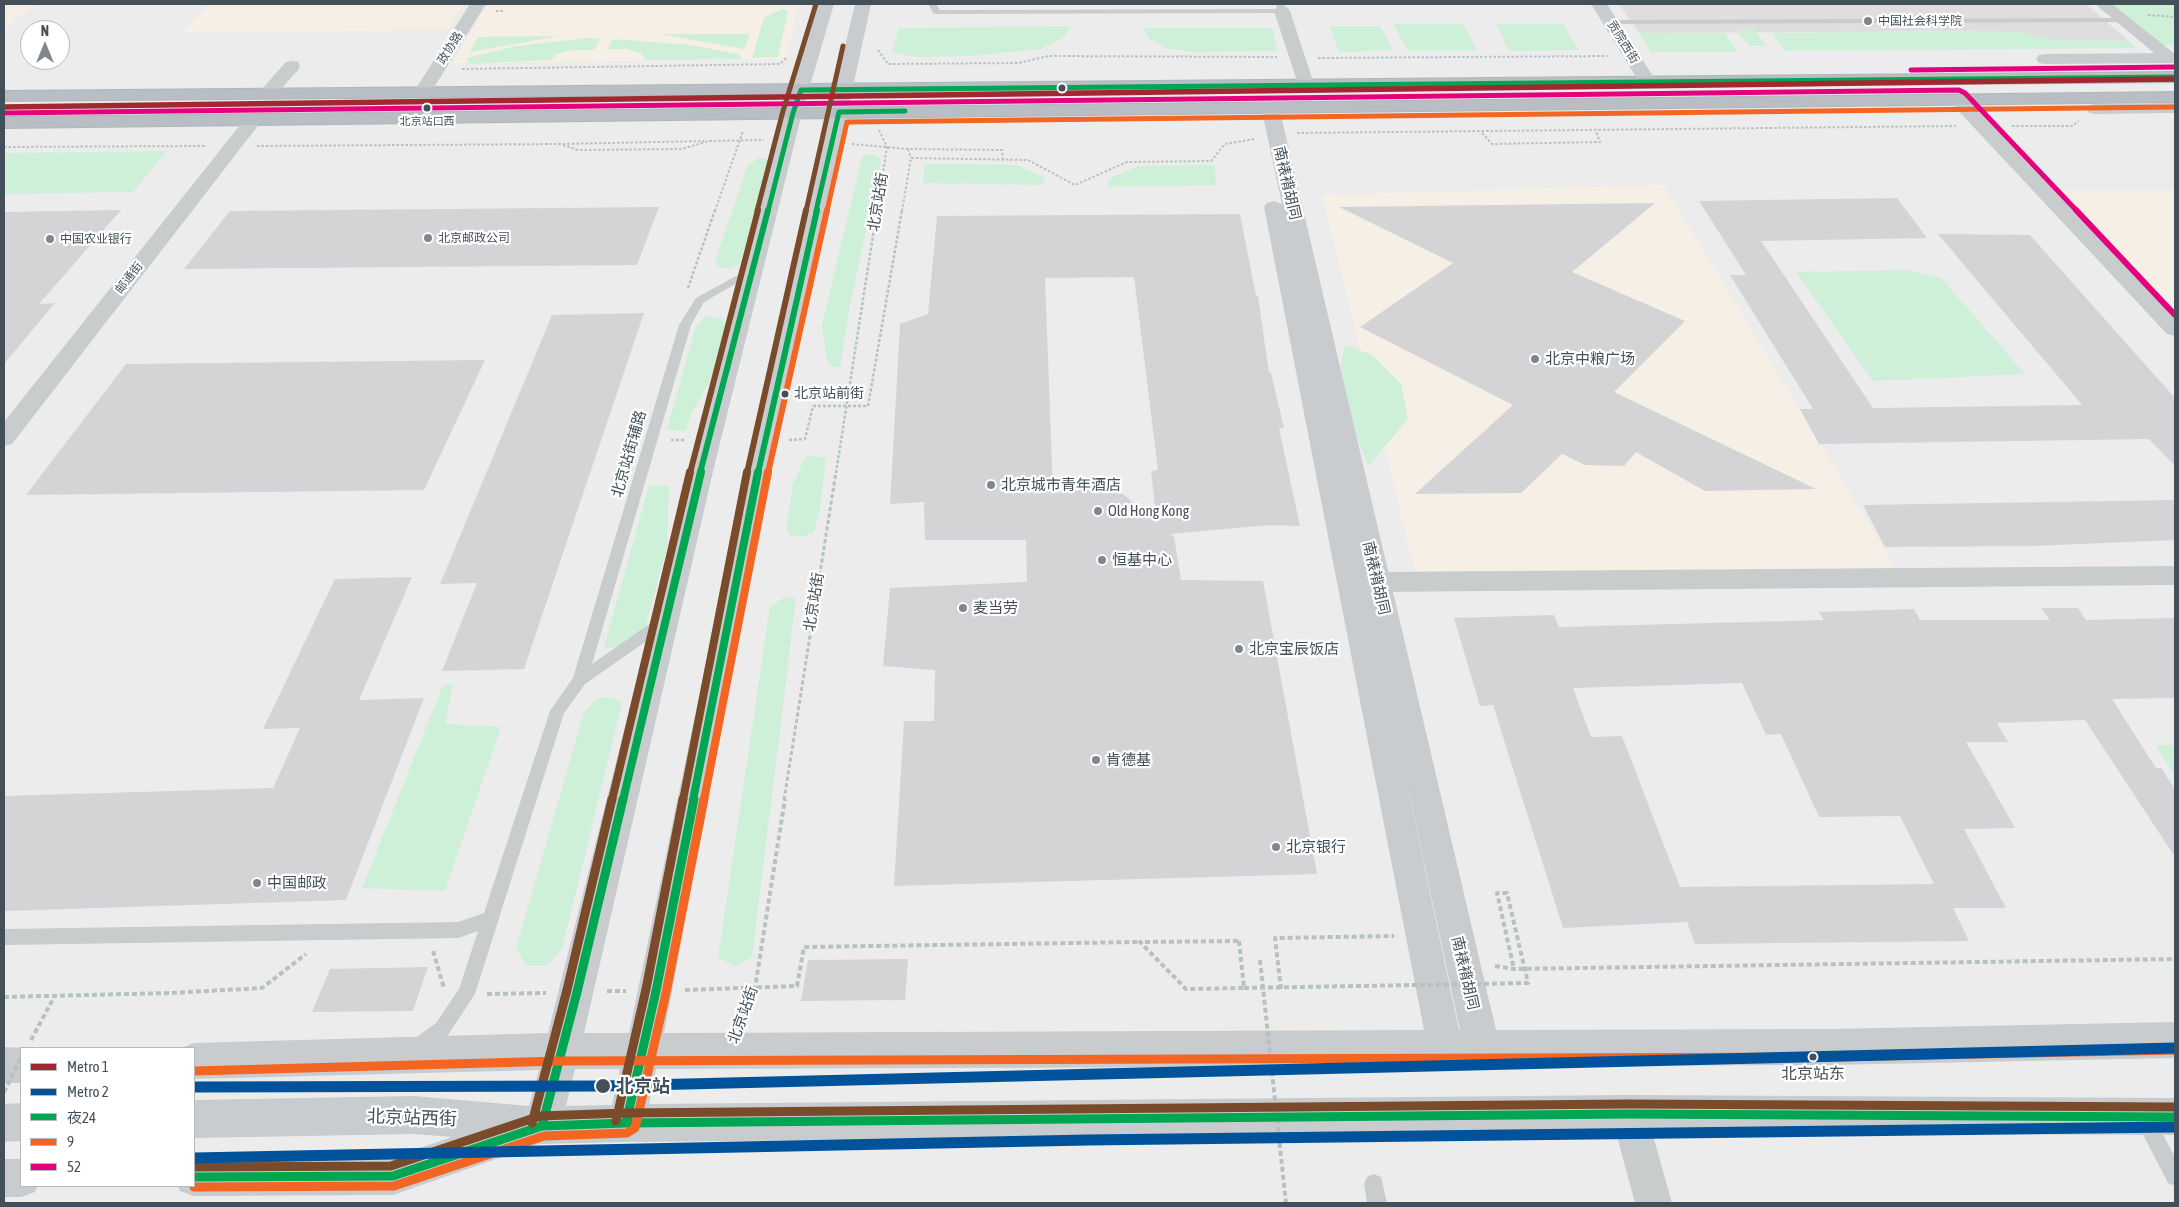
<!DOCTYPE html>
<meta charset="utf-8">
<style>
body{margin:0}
#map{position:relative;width:2179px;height:1207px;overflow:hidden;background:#edecec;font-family:"Asap Condensed","Noto Sans SC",sans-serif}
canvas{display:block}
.frame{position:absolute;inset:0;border:5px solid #43505a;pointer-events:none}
.legend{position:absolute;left:20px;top:1047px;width:175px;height:140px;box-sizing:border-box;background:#fff;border:1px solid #b4b9bd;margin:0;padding:6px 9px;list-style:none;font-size:15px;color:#43505a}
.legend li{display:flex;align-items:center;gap:10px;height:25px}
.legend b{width:25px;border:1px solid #b4b9bd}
.north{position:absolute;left:20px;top:20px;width:50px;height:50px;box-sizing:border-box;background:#fff;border:1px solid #b4b9bd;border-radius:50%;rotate:0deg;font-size:14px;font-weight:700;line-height:20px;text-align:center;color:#43505a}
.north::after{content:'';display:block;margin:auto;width:18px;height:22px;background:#7e878d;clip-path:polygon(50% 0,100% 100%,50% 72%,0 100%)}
</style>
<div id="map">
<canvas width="2179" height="1207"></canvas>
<div class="frame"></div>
<ul class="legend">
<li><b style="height:6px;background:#a12830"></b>Metro 1</li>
<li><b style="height:6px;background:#00529b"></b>Metro 2</li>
<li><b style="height:6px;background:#00a651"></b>夜24</li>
<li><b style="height:6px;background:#f26522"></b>9</li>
<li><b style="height:6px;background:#e5007d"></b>52</li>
</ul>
<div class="north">N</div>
</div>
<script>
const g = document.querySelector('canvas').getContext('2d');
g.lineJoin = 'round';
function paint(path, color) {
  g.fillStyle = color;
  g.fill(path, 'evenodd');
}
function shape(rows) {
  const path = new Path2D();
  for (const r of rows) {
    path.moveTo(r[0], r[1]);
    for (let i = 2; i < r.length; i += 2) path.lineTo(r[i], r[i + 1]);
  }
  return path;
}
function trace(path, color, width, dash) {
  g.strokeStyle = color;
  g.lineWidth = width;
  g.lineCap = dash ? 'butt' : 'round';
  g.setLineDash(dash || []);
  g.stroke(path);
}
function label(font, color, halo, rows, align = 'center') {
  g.font = font + ' "Asap Condensed","Noto Sans SC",sans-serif';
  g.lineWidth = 4.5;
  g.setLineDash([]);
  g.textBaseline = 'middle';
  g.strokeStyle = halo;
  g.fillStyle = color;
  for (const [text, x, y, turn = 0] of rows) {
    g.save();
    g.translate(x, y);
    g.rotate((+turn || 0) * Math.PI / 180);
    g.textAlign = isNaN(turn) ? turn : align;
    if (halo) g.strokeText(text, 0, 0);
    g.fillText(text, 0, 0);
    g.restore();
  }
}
paint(shape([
 [4,4,35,4,4,29],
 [210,4,464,4,448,30,181,33],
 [488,4,799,4,786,59,453,63],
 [1664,185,1898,572,1416,577,1322,195],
 [2058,190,2175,190,2175,318]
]), '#f5efe6');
paint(shape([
 [1619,4,2086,4,2129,41,2054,40,2015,31,1639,33]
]), '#dfddde');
paint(shape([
 [2110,4,2175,4,2175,45,2159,45],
 [783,9,788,11,778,57,752,58,764,18],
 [1393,24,1463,24,1477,50,1408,51],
 [1496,24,1563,24,1579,50,1509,51],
 [1070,26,1064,37,1041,49,972,56,918,57,892,53,899,28],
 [1330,26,1380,26,1393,50,1339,52],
 [1144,28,1272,28,1277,51,1194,52,1168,49,1148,38],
 [1754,29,1757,33,1767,46,1749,46,1736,29],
 [2015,31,2055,40,2129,41,2136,48,1786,51,1772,33],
 [1639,33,1724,33,1738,52,1651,52],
 [659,34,750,34,744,49],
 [559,36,470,52,478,37],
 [588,38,600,39,594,50,574,50,556,54,551,60,468,64,467,58,517,46],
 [613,39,690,45,738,54,743,59,645,60,641,53,626,49,608,49],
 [167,151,133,192,4,194,4,153],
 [870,154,879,157,881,162,850,305,840,367,832,367,827,361,822,326,825,312,862,157],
 [759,158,771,159,771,165,740,263,732,269,719,267,715,261,748,165],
 [925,164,1016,165,1045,178,1044,185,923,183],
 [1215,165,1216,185,1108,187,1108,179,1139,166],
 [1909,270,1941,278,2025,374,1873,381,1796,272],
 [706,316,722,319,727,325,714,374,692,412,686,431,667,430,695,328],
 [1345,345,1372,355,1401,384,1408,419,1368,466,1345,406,1341,364],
 [809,456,826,458,820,510,814,532,803,537,791,536,786,527,793,485,804,459],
 [649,485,669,486,667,547,644,633,627,648,604,647],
 [785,597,796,599,752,957,735,966,718,958,770,606],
 [453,684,445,724,501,727,445,891,362,888,443,685],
 [612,697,622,703,562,949,547,966,526,966,516,948,584,712,597,698],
 [2155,745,2175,745,2175,775]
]), '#ceefd8');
paint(shape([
 [1897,198,1927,238,1761,241,1873,408,2082,405,1938,234,2030,235,2175,398,2175,466,2149,439,1819,444,1800,409,1813,409,1730,275,1746,275,1699,201],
 [1655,203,1572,272,1685,321,1614,392,1816,489,1705,491,1636,452,1624,466,1585,465,1562,454,1521,493,1415,494,1513,405,1360,327,1453,263,1339,207],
 [659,207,637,265,184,269,230,211],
 [121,210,39,304,55,303,4,364,4,212],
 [1240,214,1256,296,1258,296,1269,373,1271,373,1284,428,1279,428,1300,526,1269,525,1170,534,1174,537,1181,580,1263,581,1317,874,894,886,904,721,934,721,935,670,883,666,890,588,1027,582,1026,540,925,540,924,502,890,504,900,324,928,314,937,216],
 [1134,277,1158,470,1151,471,1157,523,1123,494,1082,490,1053,493,1045,278],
 [644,313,524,669,442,671,477,583,440,584,552,315],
 [485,360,424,490,26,495,126,364],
 [2175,500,2175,540,2033,546,1885,547,1863,505],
 [412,577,359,700,424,698,346,900,4,911,4,796,273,788,300,728,263,729,335,579],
 [2041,608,2078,608,2086,620,2175,618,2175,698,2112,699,2156,768,2161,768,2175,789,2175,857,2085,720,1997,723,2008,742,1966,742,2015,828,1964,829,2006,908,1953,908,1969,941,1695,944,1687,922,1563,928,1493,705,1480,706,1454,618,1554,615,1559,627,1824,620,1819,612,1914,609,1920,620,2050,620],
 [1742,683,1766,735,1781,734,1819,817,1900,816,1934,884,1680,887,1622,736,1591,737,1573,688],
 [908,959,905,1000,801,1001,808,960],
 [428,967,413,1011,312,1012,330,969]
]), '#d4d4d7');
const highway = shape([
 [2175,72,2175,82,4,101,4,91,2175,72],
 [2175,92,2175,102,4,128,4,117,2175,92]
]);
trace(highway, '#b0b7bc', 2);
trace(shape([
 [496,11,504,11],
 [2148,15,2175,17],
 [878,50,888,64,1018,63,1049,56,1277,57],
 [1318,58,1607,56],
 [462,69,780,64,787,57],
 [2012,126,2072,126,2079,121],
 [1297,133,1956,126],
 [1482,133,1492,144,1600,142,1596,131],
 [563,144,704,141],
 [852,144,908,149,1002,150,1003,160],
 [257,146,560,144,578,150,682,149,708,141,764,140],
 [4,147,206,146],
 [908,149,911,158],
 [715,211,743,131],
 [877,211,887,147,879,130],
 [902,211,911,158,1028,160,1075,185,1127,162,1211,161,1225,144,1254,139]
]), '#b5c2bd', 2, [2.5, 2]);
trace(shape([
 [688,288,715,210],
 [671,440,685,440],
 [789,440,805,439,813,406,868,406,902,210],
 [836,473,877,210]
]), '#b5c2bd', 2.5, [3, 2]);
trace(shape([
 [784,800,836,472]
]), '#b5c2bd', 3, [4, 2.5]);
trace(shape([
 [1239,941,1244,988,1186,989,1140,942,1239,941],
 [433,951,444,988],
 [1495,966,1514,969,2175,959],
 [1281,989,1275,938,1394,936],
 [685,990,797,986,804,947,1140,942],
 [607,991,626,991],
 [487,994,546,993],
 [4,997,170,993,262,988,306,954],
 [742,1020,755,988,785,799],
 [31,1040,54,997]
]), '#b5c2bd', 4, [5, 3]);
paint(shape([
 [928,4,936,4,940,10,1277,9,1276,4,1284,4,1286,11,1282,13,937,14,934,14,928,4],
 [2123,18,2127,20,2126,22,1610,24,1606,22,1610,20,2123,18],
 [754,266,759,269,758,271,704,302,691,325,592,664,658,618,663,617,668,618,670,622,668,626,585,684,564,713,475,994,448,1035,417,1056,411,1053,408,1047,411,1041,436,1023,459,989,478,931,458,938,4,945,4,929,458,922,484,913,550,711,573,678,679,325,696,298,754,266],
 [2144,1110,2151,1112,2175,1157,2175,1186,2168,1183,2135,1119,2137,1112,2144,1110],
 [1374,1174,1381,1177,1387,1203,1367,1203,1364,1184,1367,1177,1374,1174]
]), '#c8cccd');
paint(shape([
 [470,4,486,4,428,97,416,97,413,93,470,4],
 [2095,4,2112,4,2175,54,2175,62,2164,61,2095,4],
 [1282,6,1288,8,1290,11,1314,84,1312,88,1300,88,1298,84,1274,11,1276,8,1282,6],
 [292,61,298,62,300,66,298,70,273,98,261,98,258,94,261,90,286,62,292,61],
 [1958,95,1964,96,2175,317,2175,336,2167,334,1952,104,1949,100,1952,96,1958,95],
 [254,114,260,115,263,119,260,123,12,444,4,446,4,422,248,115,254,114],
 [2175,566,2174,585,1377,592,1368,589,1364,582,1368,575,1377,572,2175,566],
 [1629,1096,1642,1101,1647,1114,1672,1203,1635,1203,1611,1114,1616,1101,1629,1096]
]), '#c8cccd');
paint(shape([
 [818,4,834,4,802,113,714,467,584,1033,629,1033,752,441,855,4,871,4,776,441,664,1033,1424,1030,1264,207,1267,203,1274,201,1282,204,1261,107,1264,103,1270,102,1276,103,1279,107,1496,1030,1829,1029,2175,1022,2175,1058,1829,1065,656,1069,649,1104,1629,1095,2175,1098,2175,1135,1629,1133,626,1142,539,1144,393,1195,194,1196,180,1191,178,1186,194,1186,194,1158,393,1157,452,1137,414,1134,194,1138,194,1100,414,1096,529,1106,539,1070,194,1079,194,1048,181,1048,194,1043,548,1033,690,467,784,113,818,4],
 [1397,737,1460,1030,1459,1030,1397,737],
 [575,1069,620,1069,612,1105,566,1106,575,1069],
 [1591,4,1607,4,1656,81,1653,85,1647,86,1641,85,1591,4],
 [2175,53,2175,63,2045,64,2039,63,2036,59,2039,55,2045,54,2175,53],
 [2175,103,2175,113,2095,114,2089,113,2086,109,2089,105,2095,104,2175,103],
 [4,1047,24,1048,21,1048,21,1083,4,1083,4,1047],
 [21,1103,21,1141,4,1142,4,1104,21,1103],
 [4,1159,21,1159,21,1186,37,1186,35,1192,21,1197,4,1197,4,1159]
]), '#c8cccf');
paint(highway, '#b8bec3');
trace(shape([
 [1260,960,1286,1203],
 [1244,988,1528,983,1507,893,1497,893,1514,969],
 [4,1092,21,1058]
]), '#b5c2bd', 4, [5, 3]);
trace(shape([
 [768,211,793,113,801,90,2175,77],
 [816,211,839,112,905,111]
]), '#00a651', 5);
trace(shape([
 [700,473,768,210],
 [758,473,817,210]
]), '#00a651', 6);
trace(shape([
 [623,800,701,472],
 [693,800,758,472]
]), '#00a651', 8);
trace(shape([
 [626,1123,656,991,694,799],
 [542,1126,577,992,623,799],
 [194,1177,393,1176,542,1126,626,1123,1629,1114,2175,1117]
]), '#00a651', 9);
trace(shape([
 [827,211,847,122,2175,107]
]), '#f26522', 5);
trace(shape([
 [768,473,827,210]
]), '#f26522', 6);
trace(shape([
 [704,800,768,472]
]), '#f26522', 8);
trace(shape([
 [194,1071,561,1061,1829,1057,2175,1050],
 [194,1187,394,1186,544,1136,627,1133,635,1128,666,993,704,799]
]), '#f26522', 9);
trace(shape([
 [1911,70,2175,67],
 [4,113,1959,90,1965,93,2077,211]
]), '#e5007d', 5);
trace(shape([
 [2076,210,2175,315]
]), '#e5007d', 6);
trace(shape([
 [757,211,783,111,816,4],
 [806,211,843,46]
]), '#7a4b2a', 5);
trace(shape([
 [690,473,758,210],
 [747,473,806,210]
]), '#7a4b2a', 6);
trace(shape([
 [612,800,690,472],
 [683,800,747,472]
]), '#7a4b2a', 8);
trace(shape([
 [616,1121,646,989,683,799],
 [532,1123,567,990,612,799],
 [194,1167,391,1166,540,1116,626,1113,1629,1104,2175,1107]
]), '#7a4b2a', 9);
trace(shape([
 [4,107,2175,79]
]), '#a12830', 5.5);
trace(shape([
 [194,1087,604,1086,2175,1048],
 [194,1158,1088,1140,2175,1127]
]), '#00529b', 11);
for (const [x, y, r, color] of [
 [1868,21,5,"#7e878d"],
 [1062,88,4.5,"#43505a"],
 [427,108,4.5,"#43505a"],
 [428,238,5,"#7e878d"],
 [50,239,5,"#7e878d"],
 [1535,359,5,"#7e878d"],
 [785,394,4.5,"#43505a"],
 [991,485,5,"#7e878d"],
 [1098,511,5,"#7e878d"],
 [1102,560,5,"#7e878d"],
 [963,608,5,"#7e878d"],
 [1239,649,5,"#7e878d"],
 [1096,760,5,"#7e878d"],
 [1276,847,5,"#7e878d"],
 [257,883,5,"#7e878d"],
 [1813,1057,4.5,"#43505a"],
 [603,1086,8,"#43505a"]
]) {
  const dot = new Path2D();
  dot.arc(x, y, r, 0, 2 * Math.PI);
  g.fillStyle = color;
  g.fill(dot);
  trace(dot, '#fff', 2);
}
label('11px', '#43505a', '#fff', [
 ["北京站口西",427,122]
]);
label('12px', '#43505a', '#fff', [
 ["中国社会科学院",1878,21],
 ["北京邮政公司",438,238],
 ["中国农业银行",60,239]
], 'left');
label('12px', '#43505a', '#fff', [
 ["贡院西街",1623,42,58],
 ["政协路",450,48,-58],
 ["邮通街",129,278,-52]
]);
label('14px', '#43505a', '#fff', [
 ["北京站前街",794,394]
], 'left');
label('15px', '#43505a', '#fff', [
 ["南裱褙胡同",1287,183,77],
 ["北京站街",878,202,-81],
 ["北京站街辅路",629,454,-74],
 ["南裱褙胡同",1376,578,77],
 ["北京站街",814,602,-81],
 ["南裱褙胡同",1465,973,77],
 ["北京站街",743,1015,-70]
]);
label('15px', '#43505a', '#fff', [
 ["北京中粮广场",1545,359],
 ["北京城市青年酒店",1001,485],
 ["Old Hong Kong",1108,511],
 ["恒基中心",1112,560],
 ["麦当劳",973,608],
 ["北京宝辰饭店",1249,649],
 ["肯德基",1106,760],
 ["北京银行",1286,847],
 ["中国邮政",267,883]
], 'left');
label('16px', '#43505a', '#fff', [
 ["北京站东",1813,1074]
]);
label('bold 18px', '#43505a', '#fff', [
 ["北京站",616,1086]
], 'left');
label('18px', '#43505a', '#fff', [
 ["北京站西街",412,1118,2]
]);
</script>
